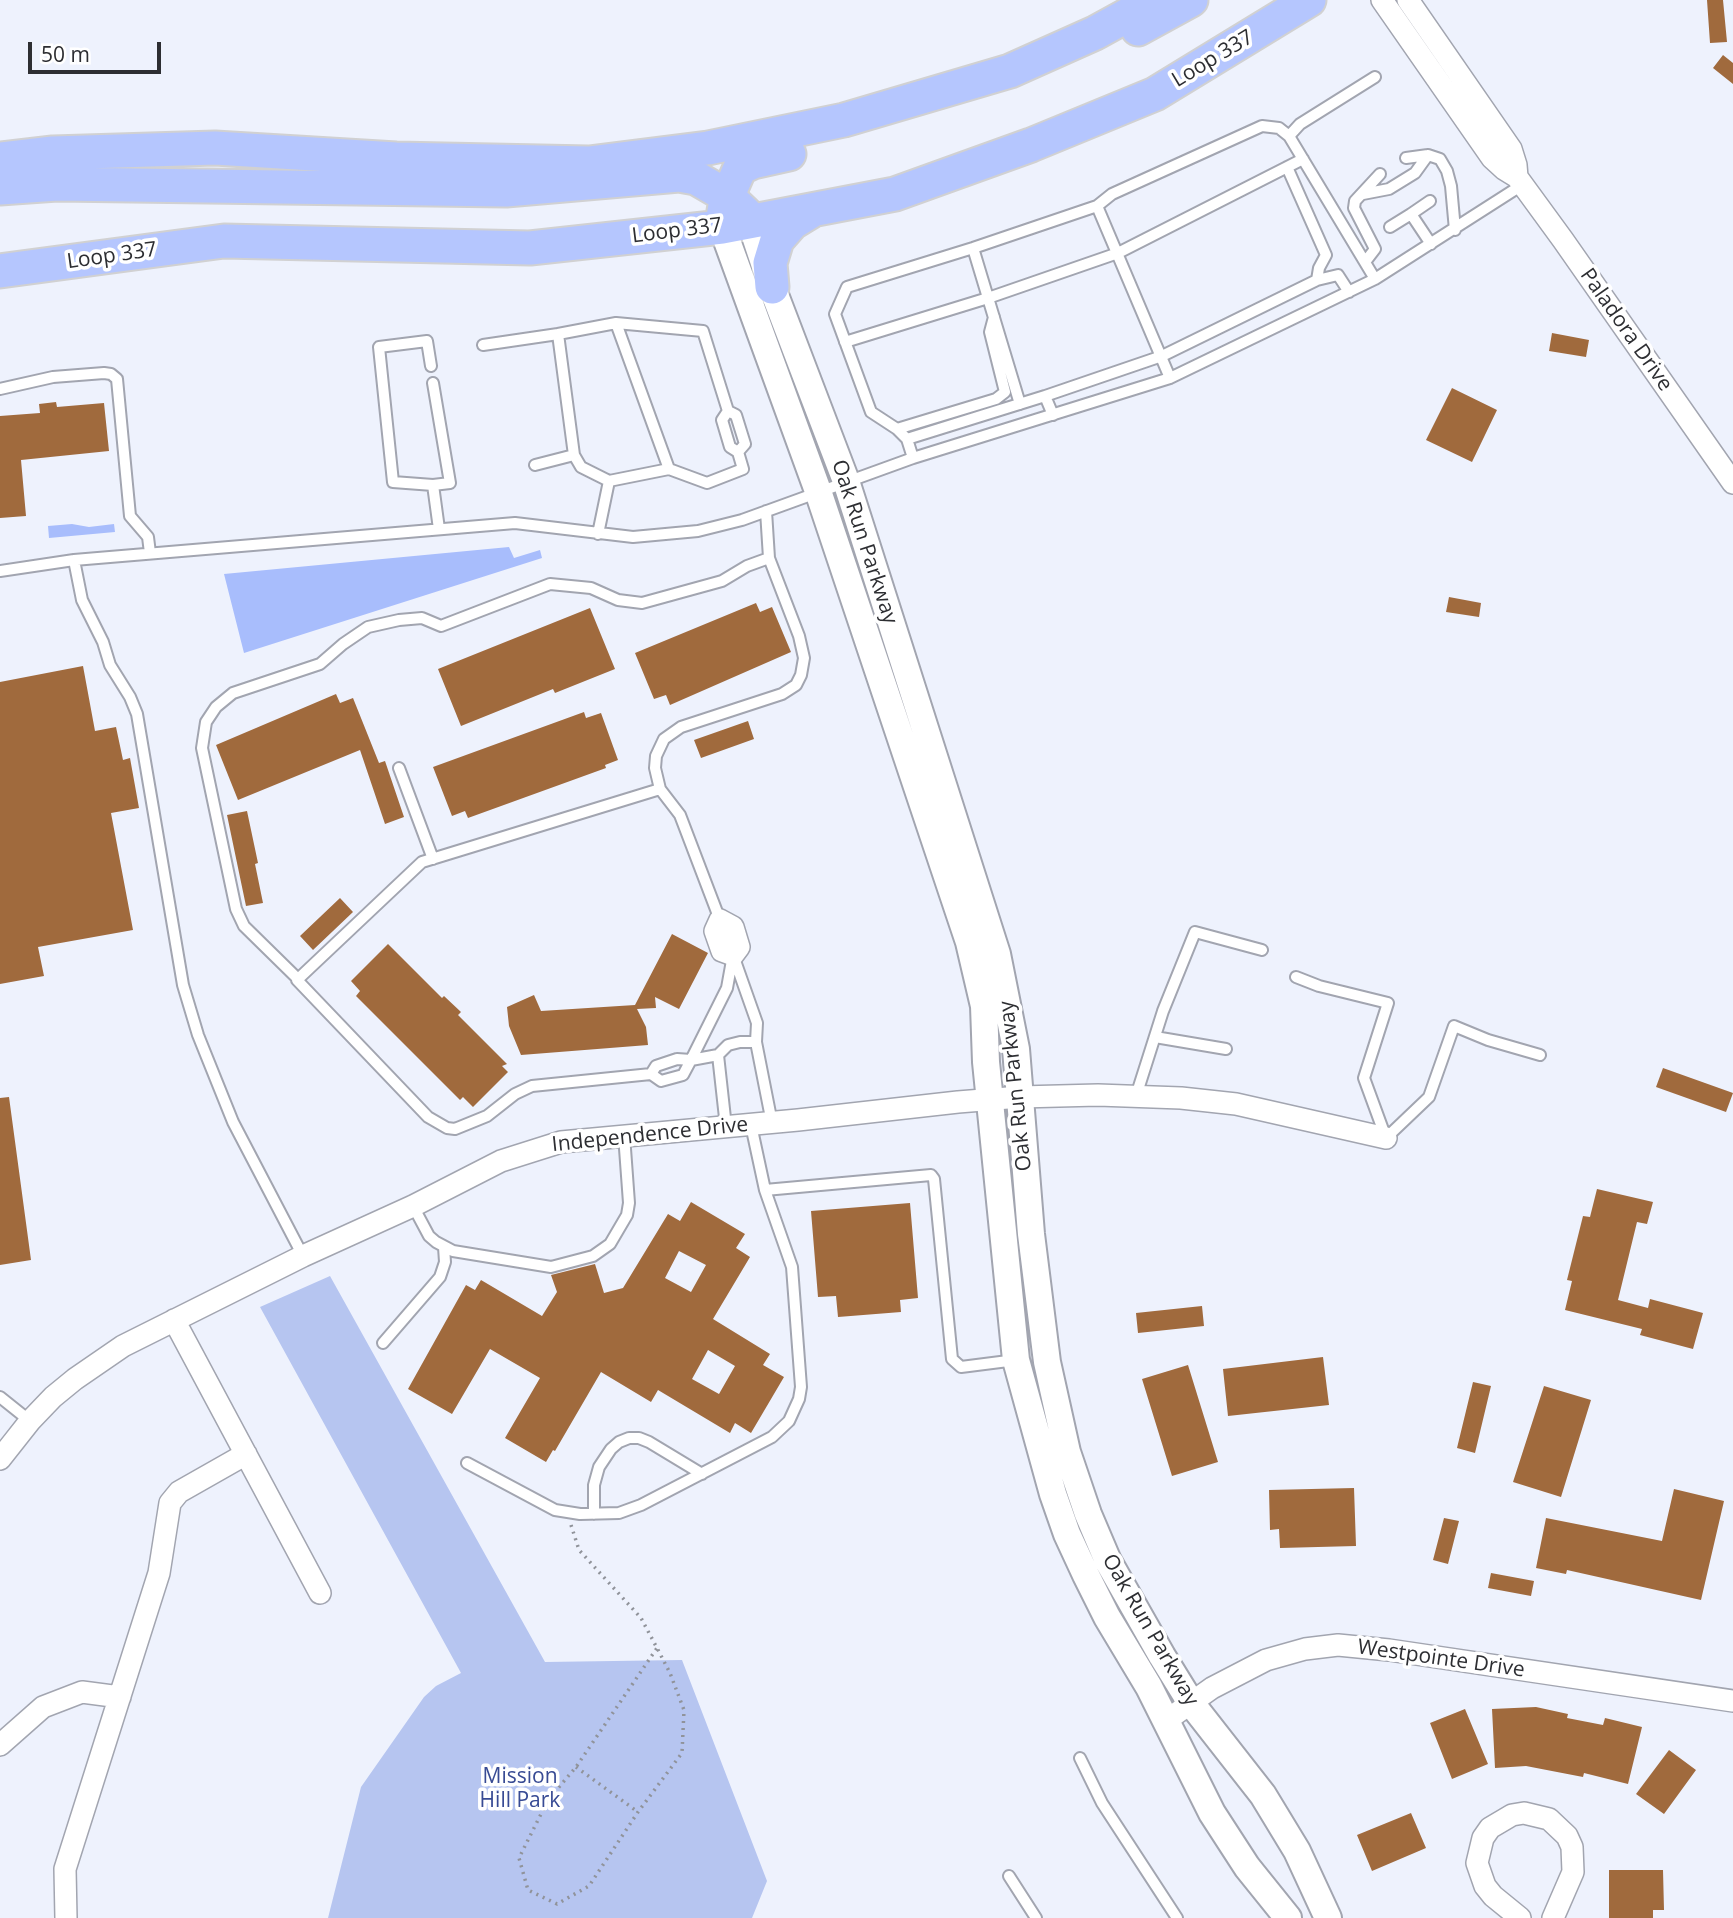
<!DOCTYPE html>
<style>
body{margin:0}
#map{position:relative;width:1733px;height:1918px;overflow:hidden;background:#eef2fd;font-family:"Open Sans",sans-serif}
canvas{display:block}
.scale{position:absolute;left:28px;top:42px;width:133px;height:32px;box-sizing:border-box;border:4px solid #2d2e32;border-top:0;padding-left:9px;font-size:21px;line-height:24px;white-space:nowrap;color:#2d2e32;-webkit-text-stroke:5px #fff;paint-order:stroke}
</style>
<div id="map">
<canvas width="1733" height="1918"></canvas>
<div class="scale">50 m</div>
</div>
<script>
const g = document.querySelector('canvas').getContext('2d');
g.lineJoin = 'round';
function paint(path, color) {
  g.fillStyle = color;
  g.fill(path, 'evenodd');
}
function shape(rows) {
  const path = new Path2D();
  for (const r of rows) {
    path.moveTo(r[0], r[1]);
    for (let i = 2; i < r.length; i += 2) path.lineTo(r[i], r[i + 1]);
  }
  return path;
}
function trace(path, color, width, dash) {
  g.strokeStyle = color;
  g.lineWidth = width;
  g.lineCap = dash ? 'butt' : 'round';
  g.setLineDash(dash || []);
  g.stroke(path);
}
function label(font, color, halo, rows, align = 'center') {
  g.font = font + ' "Open Sans",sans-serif';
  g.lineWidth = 7;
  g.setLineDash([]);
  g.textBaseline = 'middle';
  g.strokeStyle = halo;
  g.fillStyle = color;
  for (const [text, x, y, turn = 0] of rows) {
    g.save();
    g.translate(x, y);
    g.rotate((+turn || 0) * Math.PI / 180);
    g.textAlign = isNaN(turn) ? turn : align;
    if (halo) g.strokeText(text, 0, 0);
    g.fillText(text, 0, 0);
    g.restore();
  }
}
paint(shape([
 [330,1276,545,1662,682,1660,767,1881,752,1918,328,1918,361,1787,424,1697,436,1686,461,1673,260,1307]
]), '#b6c5f0');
paint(shape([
 [72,524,89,527,114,524,115,532,49,538,48,526],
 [509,547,514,558,540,550,542,558,244,653,224,574]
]), '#a8bdfc');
paint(shape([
 [1707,0,1723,0,1727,42,1710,43],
 [1723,55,1733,63,1733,84,1713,68],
 [1552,333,1589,340,1586,357,1549,351],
 [1452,388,1497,410,1472,462,1426,440],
 [56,402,57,407,104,403,109,451,21,460,26,516,0,518,0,416,40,413,39,404],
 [1449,597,1481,603,1479,617,1446,612],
 [756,603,760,612,772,607,791,652,670,705,666,695,654,699,635,653],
 [590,608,615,669,555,693,553,689,461,726,438,669],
 [83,666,95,731,116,727,123,760,130,758,139,808,111,813,133,930,38,947,44,976,0,984,0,682],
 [336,694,340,703,353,698,379,763,385,761,404,817,385,824,360,750,238,800,216,745],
 [584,712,586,718,601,713,618,760,605,765,606,768,468,818,465,811,452,816,433,767],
 [748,721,754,739,701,758,694,740],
 [247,811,258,863,255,864,263,903,246,906,227,815],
 [340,898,353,912,313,950,300,936],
 [672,934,708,953,679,1009,655,997,656,1008,637,1009,646,1027,648,1045,521,1055,509,1026,507,1007,534,995,541,1011,635,1005],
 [388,944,442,998,444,996,461,1012,458,1015,507,1064,502,1066,508,1072,473,1107,463,1097,460,1100,356,996,360,991,351,981],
 [1663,1068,1733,1093,1726,1112,1656,1087],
 [9,1097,31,1260,0,1265,0,1098],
 [1597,1189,1653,1202,1647,1224,1637,1222,1618,1300,1648,1308,1650,1299,1703,1313,1693,1349,1640,1335,1642,1329,1565,1310,1572,1281,1567,1280,1583,1216,1590,1217],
 [691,1202,745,1234,736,1248,750,1257,713,1319,770,1354,763,1365,784,1377,751,1433,735,1423,730,1433,658,1390,651,1402,601,1372,555,1451,553,1450,546,1462,505,1438,540,1378,490,1349,452,1414,408,1389,466,1285,475,1290,481,1280,542,1316,557,1292,551,1275,595,1264,604,1293,623,1288,668,1214,680,1221],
 [679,1251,706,1265,691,1292,665,1278],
 [708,1350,735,1366,719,1394,692,1379],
 [910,1203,918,1298,900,1300,901,1312,838,1317,836,1296,818,1297,811,1211],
 [1202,1306,1204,1326,1138,1333,1136,1313],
 [1323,1357,1329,1405,1228,1416,1223,1369],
 [1188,1365,1218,1462,1172,1476,1142,1379],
 [1473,1382,1491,1386,1475,1453,1457,1448],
 [1544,1386,1591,1400,1561,1497,1513,1482],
 [1354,1488,1356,1546,1280,1548,1279,1529,1270,1530,1269,1490],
 [1674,1489,1724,1501,1701,1600,1567,1570,1566,1574,1536,1568,1546,1518,1662,1541],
 [1444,1518,1459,1521,1448,1564,1433,1560],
 [1491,1573,1534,1581,1531,1596,1488,1588],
 [1536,1707,1568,1714,1567,1718,1603,1725,1605,1718,1642,1727,1628,1784,1584,1773,1583,1777,1526,1766,1495,1768,1492,1709],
 [1465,1709,1488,1764,1452,1779,1430,1723],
 [1669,1750,1696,1770,1664,1814,1636,1794],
 [1411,1813,1426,1848,1372,1871,1357,1835],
 [1609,1870,1663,1870,1664,1910,1653,1910,1653,1918,1609,1918]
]), '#a06a3d');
const service = shape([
 [1289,136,1300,124,1375,77],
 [1406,158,1428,155,1440,159,1447,171,1451,186,1455,230],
 [1287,167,1326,255,1319,268,1317,280,1338,275,1349,292],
 [1363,194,1389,189,1415,173,1428,155],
 [1430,201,1411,214,1431,244],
 [1097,206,1112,194,1262,126,1279,128,1289,136,1375,279],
 [1390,227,1411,214],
 [973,248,1020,404],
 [1365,262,1375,249,1354,208,1355,201,1380,174],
 [616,323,703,331,728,411,736,415,745,444,738,452],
 [845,342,988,298,1118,253,1303,159],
 [483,345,558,334],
 [431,366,427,341,379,347,393,482,433,485,439,529],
 [1170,378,1375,279,1522,185],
 [433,383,450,483,433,485],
 [0,389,53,377,104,373,111,374,117,379,130,516,148,537,150,553],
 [1045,396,1162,356,1317,280],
 [897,429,996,399,1005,392,990,332,994,317],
 [907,439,1045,396,1053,415],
 [535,465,574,455],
 [669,469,707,483,743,469,738,452,730,447,722,420,728,411],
 [598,534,609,481,581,467,574,455,558,334,616,323,669,469,609,481],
 [74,560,82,600,103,642,110,665,130,697,137,714,183,985,198,1035,233,1122,303,1256],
 [0,571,74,560,515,523,633,537,698,531,742,520,913,458,907,439,897,429,871,412,835,314,847,287,973,248,1097,206,1170,378,913,458],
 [399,768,433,859],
 [660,789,655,768,656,756,664,739,681,727,782,694,796,685,801,675,804,658,799,636,769,558,766,511],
 [1296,977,1319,986,1388,1003,1364,1078,1386,1138,1429,1097,1454,1026,1488,1040,1540,1055],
 [298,979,244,926,236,909,202,748,206,722,216,707,233,693,320,664,343,644,368,627,399,620,422,618,441,626,550,584,591,588,618,600,642,603,722,581,747,566,769,558],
 [1155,1037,1226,1049],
 [718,1055,691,1060,727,988,733,955,757,1023,756,1042],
 [677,1059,691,1060,683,1075,661,1081,651,1074,656,1066,677,1059],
 [651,1074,532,1086,515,1094,487,1116,455,1129,447,1128,428,1117,297,980,422,862,660,789,680,815,720,920],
 [1136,1096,1163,1011,1195,932,1262,950],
 [726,1127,718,1055,728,1045,740,1042,756,1042,772,1123],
 [765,1190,931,1175,934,1179,952,1359,961,1367,1016,1360],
 [413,1206,429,1236,436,1242,453,1251,551,1267,593,1256,610,1244,627,1215,629,1203,624,1135],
 [383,1343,440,1277,445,1262,444,1247],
 [0,1397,30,1421],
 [467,1463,555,1510,580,1514,619,1513,641,1505,772,1437,789,1421,799,1399,801,1387,792,1267,765,1190,751,1125],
 [594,1514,594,1485,599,1467,611,1449,619,1442,629,1438,639,1438,649,1442,702,1474],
 [1080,1758,1102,1803,1177,1918],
 [1009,1876,1036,1918]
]);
const minor = shape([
 [1382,0,1492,158,1504,169,1517,177,1563,240,1733,483],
 [1408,0,1511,149,1516,165,1517,177],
 [720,920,733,927,739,947,733,955,722,951,715,931,720,920],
 [174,1320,320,1593],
 [0,1459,30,1421,53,1397,75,1379,123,1346,303,1256,413,1206,501,1161,561,1142,798,1120,958,1102,1020,1097,1098,1095,1181,1098,1236,1104,1386,1138],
 [1167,1720,1212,1688,1266,1660,1305,1649,1338,1645,1389,1650,1733,1701],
 [0,1745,43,1707,82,1692,120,1697],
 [66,1918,65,1869,159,1573,170,1503,179,1492,246,1454],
 [1520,1918,1493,1896,1485,1886,1477,1863,1483,1838,1490,1828,1512,1815,1524,1813,1549,1819,1567,1836,1572,1847,1573,1872,1553,1918]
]);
const tertiary = shape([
 [750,221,772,287,846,481,997,954,1016,1049,1031,1234,1047,1362,1067,1452,1088,1514,1108,1561,1162,1656,1191,1703,1263,1795,1297,1851,1328,1918],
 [722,227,818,491,969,942,984,1006,986,1062,1016,1360,1053,1494,1067,1534,1086,1575,1107,1617,1149,1687,1212,1813,1247,1867,1288,1918]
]);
const primary = shape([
 [1138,29,1191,0],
 [0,159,53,153,215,148,396,159,589,163,708,148,844,120,1010,71,1095,33,1155,0],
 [0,188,57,184,506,190,679,175,696,178,727,196,745,213,750,221],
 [723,217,726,200,740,168,753,162,789,154],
 [0,271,224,241,530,248,722,227,895,194,1031,145,1155,94,1309,0],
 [772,287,770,263,777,240,792,223,810,212]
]);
trace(service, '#a2a5b0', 14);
trace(minor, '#a2a5b0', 24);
trace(tertiary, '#a2a5b0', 30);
trace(primary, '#d1d1d2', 37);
trace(shape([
 [571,1525,579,1550,641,1618,657,1648,670,1673,684,1710,682,1753,638,1812,589,1886,557,1904,528,1890,519,1858,548,1800,576,1767,657,1648],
 [576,1767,638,1812]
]), '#90939a', 3.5, [2, 5]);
trace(service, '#fff', 10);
trace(minor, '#fff', 21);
trace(tertiary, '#fff', 26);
trace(primary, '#b5c6fe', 33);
label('21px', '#2d2e32', '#fff', [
 ["Loop 337",1213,59,-31],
 ["Loop 337",677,231,-7],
 ["Loop 337",112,256,-8],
 ["Paladora Drive",1626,330,55],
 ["Oak Run Parkway",864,542,72],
 ["Oak Run Parkway",1016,1086,-96],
 ["Independence Drive",650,1135,-6],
 ["Oak Run Parkway",1150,1630,60],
 ["Westpointe Drive",1441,1659,8]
]);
label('21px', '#384b94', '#fff', [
 ["Mission",520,1777],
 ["Hill Park",520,1801]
]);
</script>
